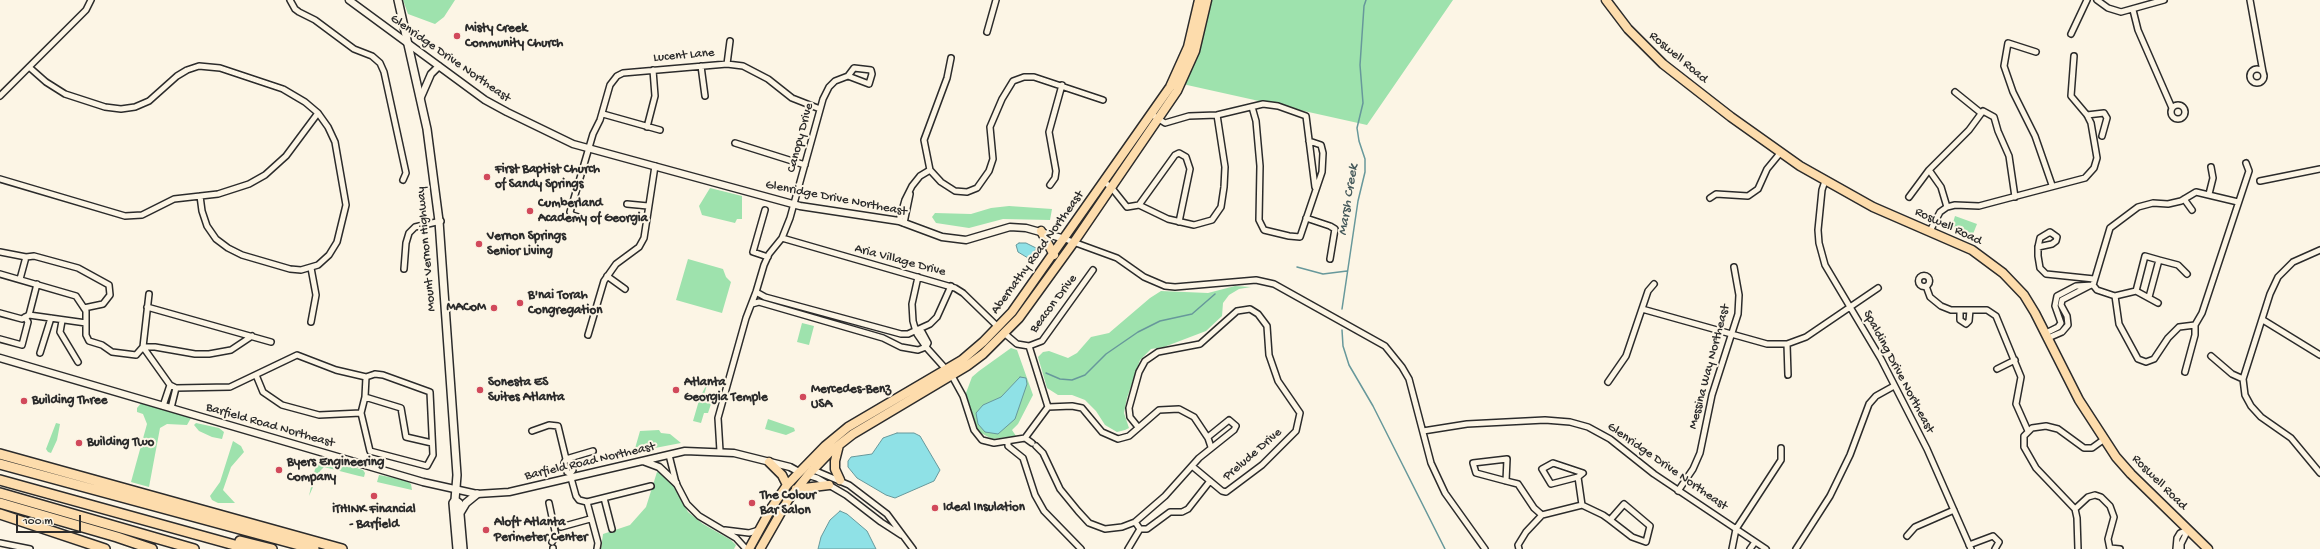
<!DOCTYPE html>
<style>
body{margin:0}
#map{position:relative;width:2320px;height:549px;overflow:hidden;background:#fcf5e5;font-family:"Gochi Hand",sans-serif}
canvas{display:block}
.scale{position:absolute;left:16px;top:515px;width:65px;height:18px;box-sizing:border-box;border:2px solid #2b2b2b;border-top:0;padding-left:5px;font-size:12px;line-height:14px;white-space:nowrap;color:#2b2b2b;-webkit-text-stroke:3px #fcf5e5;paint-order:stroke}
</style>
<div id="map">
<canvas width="2320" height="549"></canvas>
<div class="scale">100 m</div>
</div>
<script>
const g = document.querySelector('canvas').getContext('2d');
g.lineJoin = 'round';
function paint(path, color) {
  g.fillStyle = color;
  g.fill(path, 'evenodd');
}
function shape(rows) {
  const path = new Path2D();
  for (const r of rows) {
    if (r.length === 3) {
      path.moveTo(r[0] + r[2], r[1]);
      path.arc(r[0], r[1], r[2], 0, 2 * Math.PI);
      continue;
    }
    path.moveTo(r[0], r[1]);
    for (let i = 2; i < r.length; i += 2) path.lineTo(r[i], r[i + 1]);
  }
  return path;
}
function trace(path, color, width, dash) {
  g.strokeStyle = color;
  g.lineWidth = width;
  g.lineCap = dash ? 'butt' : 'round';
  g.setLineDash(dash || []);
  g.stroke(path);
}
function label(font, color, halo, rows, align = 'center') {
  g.font = font + ' "Gochi Hand",sans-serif';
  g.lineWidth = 4;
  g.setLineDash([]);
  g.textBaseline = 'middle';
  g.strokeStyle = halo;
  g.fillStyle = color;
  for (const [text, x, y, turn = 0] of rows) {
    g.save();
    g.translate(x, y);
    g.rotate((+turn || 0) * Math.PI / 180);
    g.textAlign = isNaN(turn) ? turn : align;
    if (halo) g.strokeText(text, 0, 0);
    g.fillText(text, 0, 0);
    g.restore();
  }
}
paint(shape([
 [403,0,455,0,444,17,435,24,408,14],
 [1205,0,1453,0,1367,125,1178,83,1194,46],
 [710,188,742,196,742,219,737,219,735,223,702,215,699,206],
 [1009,206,1052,209,1050,220,1003,219,969,228,936,223,932,217,935,213,971,214,991,208],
 [1955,216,1977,224,1973,234,1952,226],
 [688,259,723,269,726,277,731,282,722,313,676,300],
 [1235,286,1251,287,1239,289,1229,295,1223,303,1222,316,1206,331,1164,347,1151,349,1140,360,1127,398,1124,413,1129,428,1125,430,1117,432,1105,425,1096,411,1085,400,1072,395,1058,395,1047,388,1038,357,1043,352,1049,351,1068,358,1077,353,1091,337,1109,333,1150,298,1161,291,1208,293],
 [802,323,814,326,809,345,797,342],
 [1011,348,1017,350,1033,395,1018,424,1012,430,1016,436,992,439,979,432,974,425,966,393,972,377,979,371],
 [708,382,702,401,711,404,708,413,704,413,701,423,693,421,700,397],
 [142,402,188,415,191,418,187,425,167,424,160,428,149,487,131,482,147,424,143,414,137,412,137,408],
 [768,419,794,428,795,431,786,435,765,429],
 [56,423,60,424,57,440,51,453,48,452,46,449],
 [196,423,219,428,224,432,222,439,212,437,199,431,194,425],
 [659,430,661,433,670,434,681,443,634,452,640,431],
 [233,441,241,446,244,452,231,467,223,490,235,503,218,503,212,500,210,496,220,482],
 [317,460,338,462,363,470,365,473,364,477,359,476,324,467,320,471,309,496],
 [657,472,664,474,671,482,688,512,703,524,731,540,736,545,734,549,601,549,603,534,630,525,646,507],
 [379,475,406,480,411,484,412,490,377,482]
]), '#9ee2ad');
const water = shape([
 [1019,243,1026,243,1036,248,1033,256,1028,258,1018,252,1016,245,1019,243],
 [1020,377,1026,378,1027,384,1015,419,998,434,985,432,978,424,976,413,983,405,1001,397,1020,377],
 [897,433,914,433,920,436,940,470,934,481,895,498,886,495,857,478,848,467,848,461,851,457,872,454,883,438,897,433],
 [840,511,847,514,867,531,876,549,818,549,821,537,830,520,840,511]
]);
paint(water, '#8fe1e6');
trace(water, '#67989b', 1);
trace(shape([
 [1297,267,1323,274,1347,271],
 [1342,309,1358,201,1365,172,1365,159,1359,141,1357,128,1363,103,1360,65,1364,6,1366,0],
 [1342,330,1343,346,1349,365,1373,406,1445,549],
 [1046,373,1060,379,1072,380,1085,375,1106,354,1138,332,1160,321,1192,314,1215,294]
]), '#67989b', 1.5);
const minor = shape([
 [290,0,295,9,299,12,315,20,354,49,372,56,380,63,384,72,406,173,403,180],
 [2097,0,2108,8,2121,12,2164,0],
 [2250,0,2263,72],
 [2133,10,2138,30,2172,108],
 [987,32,996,0],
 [2071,34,2087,0],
 [2036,52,2008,43,2004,66,2013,92,2035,136,2052,185],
 [951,58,947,78,924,140,930,170,941,182,955,191,967,192,977,188,989,171,993,159,990,127,1002,99,1013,81,1024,77,1034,77,1103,100],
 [727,64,730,41],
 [701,66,705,96],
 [29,67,46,82,65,94,105,107,121,109,135,107,149,101,177,76,187,70,199,66,220,68,283,89,305,102,318,113,328,127,335,142,346,205,337,242,329,255,318,265,301,270,290,269,242,255,228,248,216,239,207,226,202,211,200,196],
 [2257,76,7],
 [1955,92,1981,113],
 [0,96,86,10,91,0],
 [2178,112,7],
 [1252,107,1256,121,1260,166,1259,220,1264,230,1289,236,1300,237,1322,172,1323,153,1321,145,1309,141],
 [603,114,660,130],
 [1151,114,1165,123,1189,116,1217,115,1263,104,1278,106,1306,116,1315,187],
 [2087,115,2104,113,2107,118,2102,136],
 [647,127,655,96,653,70],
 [735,143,805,165],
 [1929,170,1941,187,1947,207],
 [0,179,125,216,142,215,174,199,218,194,249,184,265,175,286,156,318,113],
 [1825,181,1822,190,1818,230,1819,243,1825,265,1881,359,1927,449,1971,549],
 [2260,181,2320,169],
 [1104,182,1111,187,1127,207,1139,205,1168,219,1194,225,1212,220,1221,207,1224,187,1225,167,1217,115],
 [1050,185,1055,178,1056,171,1049,132,1062,85],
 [2209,194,2213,178,2211,167],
 [1909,197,1929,170,1969,130,1983,111,1994,117,1998,131,2009,156,2015,197],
 [1710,198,1716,194,1748,196,1758,189,1767,169,1781,152],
 [2184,199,2192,210],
 [627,204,648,206],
 [1139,205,1175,155,1179,153,1186,157,1190,169,1179,222],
 [765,210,753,252,768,257],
 [1306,218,1330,226,1335,229,1330,259],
 [585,219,572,215,570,212,593,134,600,120,610,85,617,76,623,73,727,64,743,66,768,79,792,98,820,109],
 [899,221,905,200,912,186,920,176,930,170],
 [904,223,910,194],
 [1930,231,1940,212,1947,207,1955,205,1979,206,1994,202,2085,178,2094,168,2097,158,2091,123,2087,115,2071,96,2074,56],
 [782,238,955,288,963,293,998,327],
 [1065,239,1117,258,1144,277,1165,286,1175,287,1256,280,1274,284,1385,346,1402,367,1409,379,1431,463,1445,493,1485,549],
 [2038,247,2052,244,2056,241,2057,237,2050,232,2040,238,2038,247,2038,256,2040,268,2046,274,2094,279],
 [2320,250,2293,262,2278,277,2270,294,2243,379,2245,395,2251,406,2261,417,2291,438,2320,473],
 [0,252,26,257,20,279],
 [26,257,34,256,78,268,109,285,110,295,103,304,84,308],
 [404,269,406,243,409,233,415,227,441,221],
 [0,274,76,296,86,311,86,335,89,341,102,345,112,352,136,355,143,347,155,347,195,354,209,354,231,350,252,336],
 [1924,281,5.5],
 [607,276,625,289],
 [918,277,912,304,913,321,915,328,922,332,928,343,926,347,917,334,919,330],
 [2093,285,2110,228,2138,207,2153,203,2168,204,2181,201,2196,192,2238,202],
 [2093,285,2097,290,2115,296,2119,324,2138,359,2146,362,2154,359,2168,338,2179,327,2195,325],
 [1926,286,1930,297,1941,306,1951,310,1987,310,1996,316,2021,377,2016,404,2028,431],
 [2136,291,2145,256,2159,260],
 [756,292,765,297,901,334,908,334,930,324,937,317,951,286],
 [149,294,143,347,170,385,176,388,230,387,297,355,336,370,366,377],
 [2115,296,2136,291,2158,303],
 [2149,297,2159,260,2178,265,2187,274],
 [752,304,759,302,883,338,901,347,918,350,926,347,952,376,963,396,974,430,982,440,994,443,1025,438,1048,407],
 [147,307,271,342],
 [1642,309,1767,344,1787,344,1806,337,1878,288],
 [1960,310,1960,320,1966,324,1969,321,1970,310],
 [0,313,22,319,29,315,86,323],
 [29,315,37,284],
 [2263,320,2320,355],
 [62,321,60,332,78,362],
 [311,322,316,295,311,268],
 [1004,333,1017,344,1029,346,1048,407],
 [2046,333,2058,327,2061,323,2055,306,2057,296,2076,286,2093,285],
 [588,335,604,281,616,264,639,247,644,238,655,166],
 [2048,338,2062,332,2068,325,2067,316,2061,305,2062,300,2091,285],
 [0,339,22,345,28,322,25,317],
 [1787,344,1788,375],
 [1029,346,1042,341,1093,270],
 [40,353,51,318],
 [2211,356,2232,374,2243,379],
 [1997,369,2015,360],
 [2185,372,2195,335,2195,325,2202,313,2249,171,2246,163],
 [375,374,383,375,430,392,433,455,427,466,370,451,361,413,365,397,366,377,375,374],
 [256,375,263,392,282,405,319,415,361,413],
 [1608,382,1626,356,1648,291,1654,284],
 [365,397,401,408,406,437,432,443],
 [163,406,170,385],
 [1048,407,1072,406,1082,408,1102,432,1118,439,1129,436,1159,410,1179,409,1194,417,1208,438,1211,447],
 [171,408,176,388],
 [1138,427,1130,417,1129,408,1139,372,1145,361,1158,352,1200,344,1237,311,1250,309,1258,314,1267,326,1269,355,1278,381,1300,413,1296,431,1262,465,1226,492,1222,491,1192,466],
 [532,431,549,425,558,426,566,459,564,463,567,472,570,474],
 [1423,431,1467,424,1545,420,1570,422,1588,427,1610,439,1654,474,1766,549],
 [1025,438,1032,443],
 [1008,441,1008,446,1023,458,1035,495,1044,511,1081,549],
 [1036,446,1043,453,1060,489,1078,511,1089,523,1105,529,1122,527,1135,522,1165,496,1199,458,1234,430,1236,426,1229,420,1208,437],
 [720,451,718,418,746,318,756,292,764,265,769,254,782,238,790,218,823,99,829,87,835,81,848,76,854,68,871,70,872,74,869,84,848,76],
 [669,455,676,483,687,504,699,516,736,538,746,549],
 [566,459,570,461,573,470,570,474,571,478,576,496,579,500,587,502,651,486],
 [566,459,593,451],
 [811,469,849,485,887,514,913,549],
 [807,475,817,478,846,495,881,522,901,535],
 [1578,477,1583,473,1553,463,1542,469,1551,484,1578,477,1582,505,1603,515,1610,520,1632,537,1646,542,1650,526,1624,504,1610,520],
 [1506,481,1507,459,1473,463,1476,473,1506,481,1518,484,1534,508,1542,515,1526,532,1518,545,1519,549],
 [1678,491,1693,469,1700,453,1712,395,1738,314,1739,295,1734,267],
 [604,498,612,529],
 [587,502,598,543,597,549],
 [549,503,556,536,552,542],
 [2075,509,2088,497,2095,495,2101,497,2110,506,2114,517,2108,539,2110,549],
 [1542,515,1582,505],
 [1135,522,1140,529,1147,529,1170,512,1182,512,1188,509,1210,481],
 [561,527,590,519],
 [725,530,749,533,759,530],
 [1907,536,1915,527,1954,510],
 [0,543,30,549],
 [1969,545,1993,536,1999,542,1995,549],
 [2110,548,2120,549],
 [553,549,553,548],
 [1128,549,1140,529],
 [1732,549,1736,529,1781,460,1781,448],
 [1750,549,1755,542],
 [1796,549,1830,496,1850,455,1869,404,1876,396,1894,386],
 [2078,549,2077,518,2075,509,2036,468,2024,447,2024,436,2032,428,2046,426,2058,429,2084,448,2092,448,2103,440],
 [2176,549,2177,538,2180,533,2188,530],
 [2181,549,2181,544,2188,530]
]);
const tertiary = shape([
 [349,0,485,100,507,112,573,144,800,206,899,221,942,237,966,240,1010,227,1026,228,1065,239],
 [421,97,431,74,439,66],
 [0,358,423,482,477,494,509,492,685,451,734,453,790,467,799,472],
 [643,461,659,467,676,483]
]);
const secondary = shape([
 [398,0,427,129,439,221,457,475,455,500,453,503,457,549],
 [455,500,459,503,463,549],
 [460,513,466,503,477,494]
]);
const primary = shape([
 [1606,0,1628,29,1663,64,1731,117,1800,166,1873,207,1972,250,2003,273,2024,295,2035,313,2079,400,2116,457,2131,474,2208,549],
 [1041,231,1054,255],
 [839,445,835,461,835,469,840,480],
 [769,462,782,475,787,485],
 [796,489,829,485],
 [749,549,772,507,787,485,825,446,848,427,962,360,983,342,1012,312,1170,87,1188,47,1199,0],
 [760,549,788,500,808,475,830,452,853,434,967,366,983,354,1019,318,1074,242,1177,91,1195,51,1207,0]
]);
const motorway = shape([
 [0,454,342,549],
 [0,464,314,549],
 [0,480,249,549],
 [0,493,194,549],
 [0,503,117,537,152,549],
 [0,514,105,549],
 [240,541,272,549]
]);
trace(minor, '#2b2b2b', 8);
trace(tertiary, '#2b2b2b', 9);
trace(secondary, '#2b2b2b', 10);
trace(primary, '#2b2b2b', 11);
trace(motorway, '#2b2b2b', 12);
trace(minor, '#fcf5e5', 5);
trace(tertiary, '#fcf5e5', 6);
trace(secondary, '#fcf5e5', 7);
trace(primary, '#fddcac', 8);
trace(motorway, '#fddcac', 9);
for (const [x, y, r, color] of [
 [457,36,4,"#d1495b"],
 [487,177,4,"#d1495b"],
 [530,211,4,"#d1495b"],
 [479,244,4,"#d1495b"],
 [520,303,4,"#d1495b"],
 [494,308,4,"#d1495b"],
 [480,390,4,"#d1495b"],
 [676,390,4,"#d1495b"],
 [803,397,4,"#d1495b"],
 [24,401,4,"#d1495b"],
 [79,443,4,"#d1495b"],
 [279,470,4,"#d1495b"],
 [374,496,4,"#d1495b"],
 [752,503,4,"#d1495b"],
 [935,508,4,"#d1495b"],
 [486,530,4,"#d1495b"]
]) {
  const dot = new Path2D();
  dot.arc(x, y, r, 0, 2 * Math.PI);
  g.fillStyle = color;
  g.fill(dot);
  trace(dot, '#fcf5e5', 1.5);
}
label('bold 13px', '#2b2b2b', '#fcf5e5', [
 ["Misty Creek",465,29],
 ["Community Church",465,44],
 ["First Baptist Church",495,170],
 ["of Sandy Springs",495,185],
 ["Cumberland",538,204],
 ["Academy of Georgia",538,219],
 ["Vernon Springs",487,237],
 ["Senior Living",487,252],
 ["B'nai Torah",528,296],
 ["Congregation",528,311],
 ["MACoM",486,308,"right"],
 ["Sonesta ES",488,383],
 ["Suites Atlanta",488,398],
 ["Atlanta",684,383],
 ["Georgia Temple",684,398],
 ["Mercedes-Benz",811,390],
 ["USA",811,405],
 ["Building Three",32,401],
 ["Building Two",87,443],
 ["Byers Engineering",287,463],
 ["Company",287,478],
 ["The Colour",760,496],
 ["Bar Salon",760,511],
 ["Ideal Insulation",943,508],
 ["iTHINK Financial",374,510,"center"],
 ["- Barfield",374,525,"center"],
 ["Aloft Atlanta",494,523],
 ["Perimeter Center",494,538]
], 'left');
label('13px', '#2b2b2b', '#fcf5e5', [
 ["Lucent Lane",684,56,-5],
 ["Roswell Road",1678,58,40],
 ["Glenridge Drive Northeast",450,59,35],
 ["Canopy Drive",801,138,-75],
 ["Glenridge Drive Northeast",836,199,11],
 ["Roswell Road",1948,227,25],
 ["Mount Vernon Highway",427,249,-95],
 ["Abernathy Road Northeast",1038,253,-54],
 ["Aria Village Drive",900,261,15],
 ["Beacon Drive",1054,304,-53],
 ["Messina Way Northeast",1710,367,-75],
 ["Spalding Drive Northeast",1898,372,62],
 ["Barfield Road Northeast",270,426,16],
 ["Prelude Drive",1253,455,-41],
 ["Barfield Road Northeast",590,462,-13],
 ["Glenridge Drive Northeast",1667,467,35],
 ["Roswell Road",2159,483,45]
]);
label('italic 14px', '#44585a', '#fcf5e5', [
 ["Marsh Creek",1349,200,-81]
]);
</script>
